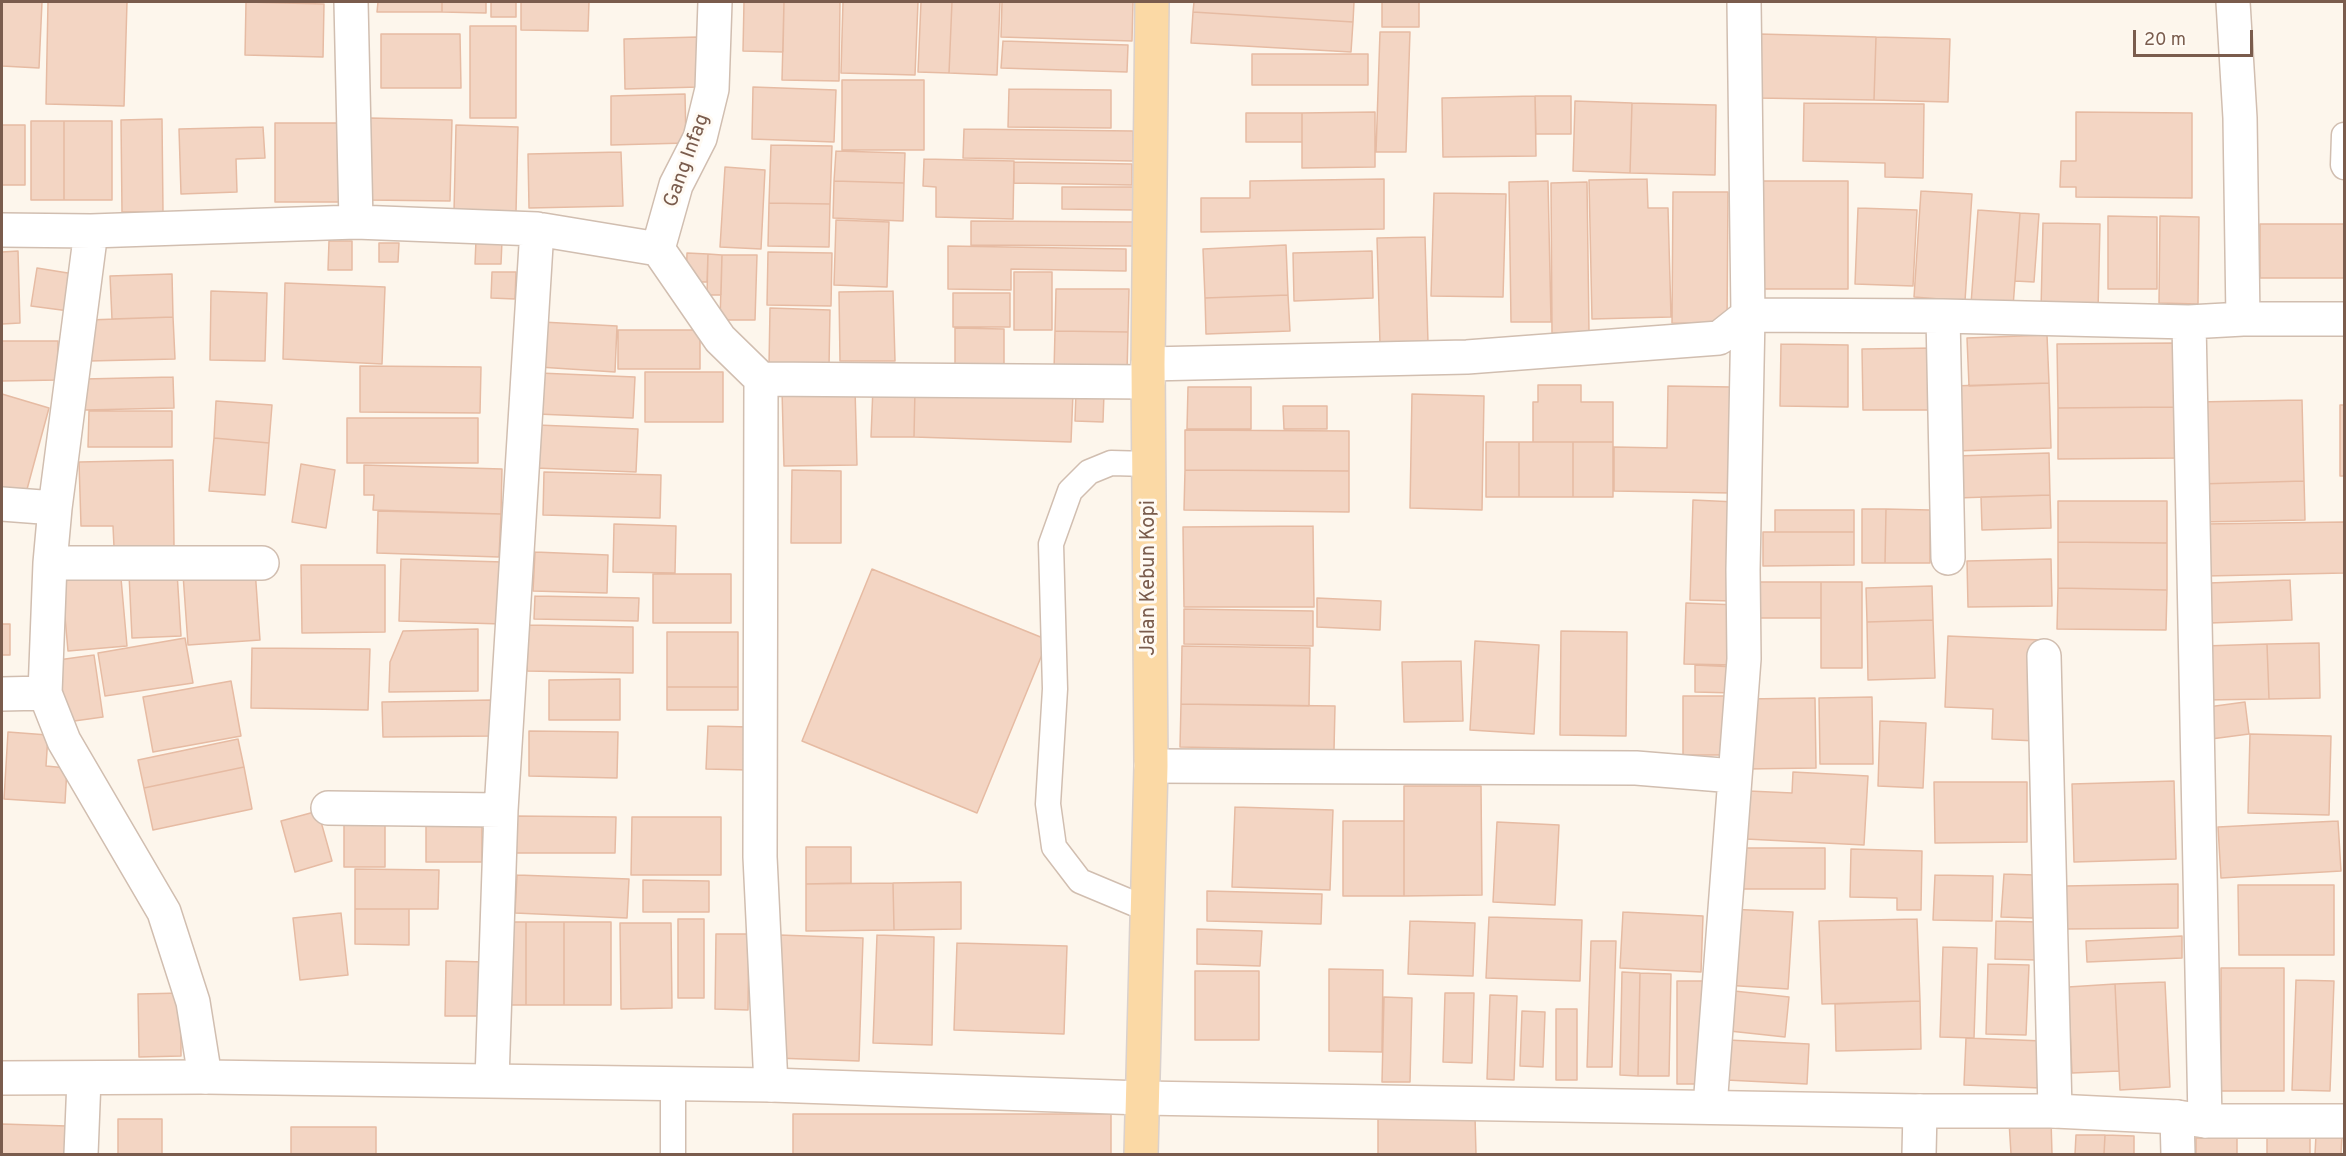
<!DOCTYPE html>
<style>
body{margin:0}
#map{position:relative;width:2346px;height:1156px;overflow:hidden;background:#fdf6ec;font-family:Overpass,sans-serif}
canvas{display:block}
.frame{position:absolute;inset:0;border:3px solid #7a5c4d;pointer-events:none}
.scale{position:absolute;left:2133px;top:30px;width:120px;height:27px;box-sizing:border-box;border:3px solid #7a5c4d;border-top:0;padding-left:8px;font-size:18px;line-height:21px;white-space:nowrap;color:#7a5c4d;-webkit-text-stroke:4px #fffaf3;paint-order:stroke}
</style>
<div id="map">
<canvas width="2346" height="1156"></canvas>
<div class="frame"></div>
<div class="scale">20 m</div>
</div>
<script>
const g = document.querySelector('canvas').getContext('2d');
g.lineJoin = 'round';
function paint(path, color) {
  g.fillStyle = color;
  g.fill(path, 'evenodd');
}
function shape(rows) {
  const path = new Path2D();
  for (const r of rows) {
    path.moveTo(r[0], r[1]);
    for (let i = 2; i < r.length; i += 2) path.lineTo(r[i], r[i + 1]);
  }
  return path;
}
function trace(path, color, width, dash) {
  g.strokeStyle = color;
  g.lineWidth = width;
  g.lineCap = dash ? 'butt' : 'round';
  g.setLineDash(dash || []);
  g.stroke(path);
}
function label(font, color, halo, rows, align = 'center') {
  g.font = font + ' Overpass,sans-serif';
  g.lineWidth = 6;
  g.setLineDash([]);
  g.textBaseline = 'middle';
  g.strokeStyle = halo;
  g.fillStyle = color;
  for (const [text, x, y, turn = 0] of rows) {
    g.save();
    g.translate(x, y);
    g.rotate((+turn || 0) * Math.PI / 180);
    g.textAlign = isNaN(turn) ? turn : align;
    if (halo) g.strokeText(text, 0, 0);
    g.fillText(text, 0, 0);
    g.restore();
  }
}
const building = shape([
 [2,2,42,2,39,68,2,66,2,2],
 [48,2,127,2,124,106,46,104,48,2],
 [246,2,324,4,323,57,245,55,246,2],
 [378,2,442,2,442,12,377,12,378,2],
 [442,2,486,2,486,13,442,12,442,2],
 [491,2,516,2,516,17,491,17,491,2],
 [521,2,589,2,588,31,521,30,521,2],
 [744,2,784,2,783,52,743,51,744,2],
 [784,2,840,2,839,81,782,80,784,2],
 [843,2,918,2,915,75,841,73,843,2],
 [921,2,952,2,949,73,918,72,921,2],
 [952,2,1000,2,997,75,949,73,952,2],
 [1002,2,1133,2,1132,41,1001,37,1002,2],
 [1194,2,1354,2,1353,22,1193,12,1194,2],
 [1382,2,1419,2,1419,27,1382,27,1382,2],
 [1193,12,1353,22,1351,52,1191,43,1193,12],
 [470,26,516,26,516,118,470,118,470,26],
 [1380,32,1410,32,1406,152,1376,152,1380,32],
 [381,34,460,34,461,88,381,88,381,34],
 [1759,34,1876,37,1874,100,1758,98,1759,34],
 [698,37,699,87,625,89,624,39,698,37],
 [1876,37,1950,39,1948,102,1874,100,1876,37],
 [1003,41,1128,45,1127,72,1001,68,1003,41],
 [1252,54,1368,54,1368,85,1252,85,1252,54],
 [842,80,924,80,924,150,842,150,842,80],
 [753,87,836,90,834,142,752,139,753,87],
 [1009,89,1111,90,1111,128,1008,127,1009,89],
 [685,94,686,143,611,145,611,96,685,94],
 [1535,96,1536,156,1443,157,1442,98,1535,96],
 [1535,96,1571,96,1571,134,1536,134,1535,96],
 [1575,101,1632,103,1630,173,1573,171,1575,101],
 [1632,103,1716,105,1715,175,1630,173,1632,103],
 [1804,103,1924,104,1923,178,1885,177,1885,163,1803,161,1804,103],
 [1375,112,1375,167,1302,168,1302,113,1375,112],
 [2076,112,2192,113,2192,198,2076,197,2076,187,2060,187,2061,161,2076,161,2076,112],
 [1246,113,1302,113,1302,142,1246,142,1246,113],
 [370,118,452,120,450,201,368,200,370,118],
 [162,119,163,212,122,212,121,120,162,119],
 [31,121,64,121,64,200,31,200,31,121],
 [64,121,112,121,112,200,64,200,64,121],
 [275,123,340,123,340,202,275,202,275,123],
 [2,125,25,125,25,185,2,185,2,125],
 [456,125,518,127,516,212,454,212,456,125],
 [263,127,265,158,236,159,237,192,181,194,179,129,263,127],
 [964,129,1133,131,1133,161,963,158,964,129],
 [771,145,832,146,830,204,769,203,771,145],
 [836,151,905,153,904,183,834,181,836,151],
 [621,152,623,206,529,208,528,154,621,152],
 [924,159,1014,161,1013,219,936,217,936,187,923,186,924,159],
 [1014,162,1132,164,1132,185,1014,183,1014,162],
 [725,167,765,170,761,249,720,247,725,167],
 [1384,179,1384,229,1201,232,1201,198,1250,198,1250,181,1384,179],
 [1647,179,1648,208,1668,208,1671,317,1592,319,1589,180,1647,179],
 [834,181,904,183,903,221,833,218,834,181],
 [1548,181,1551,322,1511,322,1509,182,1548,181],
 [1752,181,1848,181,1848,289,1752,289,1752,181],
 [1587,182,1589,332,1552,333,1551,183,1587,182],
 [1062,187,1134,187,1134,210,1062,209,1062,187],
 [1921,191,1972,194,1965,301,1914,297,1921,191],
 [1673,192,1728,192,1727,324,1672,323,1673,192],
 [1434,193,1506,194,1503,297,1431,296,1434,193],
 [769,203,830,204,829,247,768,246,769,203],
 [1858,208,1917,210,1913,286,1855,284,1858,208],
 [1978,210,2020,213,2013,307,1971,304,1978,210],
 [2020,213,2039,214,2034,282,2015,281,2020,213],
 [2108,216,2157,217,2157,289,2108,289,2108,216],
 [2160,216,2199,217,2198,304,2159,303,2160,216],
 [836,220,889,222,887,287,834,285,836,220],
 [971,221,1135,222,1134,246,971,245,971,221],
 [2043,223,2100,224,2098,311,2041,310,2043,223],
 [2260,224,2344,224,2344,278,2260,278,2260,224],
 [1425,237,1428,343,1380,344,1377,238,1425,237],
 [476,240,502,241,501,264,475,264,476,240],
 [329,241,352,241,352,270,328,270,329,241],
 [379,243,399,243,398,262,379,262,379,243],
 [1286,245,1288,295,1205,298,1203,249,1286,245],
 [948,246,1126,249,1126,271,1011,269,1011,290,948,289,948,246],
 [18,251,20,323,2,324,2,252,18,251],
 [1372,251,1373,298,1294,301,1293,253,1372,251],
 [768,252,832,253,831,306,767,305,768,252],
 [687,253,708,254,707,282,686,282,687,253],
 [708,254,722,255,721,295,707,295,708,254],
 [722,255,757,255,755,320,720,320,722,255],
 [37,268,74,274,69,311,31,306,37,268],
 [492,272,516,272,515,299,491,298,492,272],
 [1014,272,1052,272,1052,330,1014,330,1014,272],
 [172,274,173,317,112,319,110,276,172,274],
 [285,283,385,287,382,364,283,359,285,283],
 [1056,289,1129,289,1128,332,1055,331,1056,289],
 [211,291,267,293,265,361,210,360,211,291],
 [893,291,895,361,840,361,839,292,893,291],
 [953,293,1010,293,1010,327,953,327,953,293],
 [1288,295,1290,331,1206,334,1205,298,1288,295],
 [770,308,830,310,829,367,769,366,770,308],
 [173,317,175,359,89,361,88,320,173,317],
 [542,322,617,326,615,372,539,367,542,322],
 [955,328,1004,329,1004,365,955,365,955,328],
 [618,330,700,330,700,369,618,369,618,330],
 [1055,331,1128,332,1127,372,1054,371,1055,331],
 [2047,335,2049,383,1969,386,1967,338,2047,335],
 [2,341,58,341,58,380,2,381,2,341],
 [2176,343,2176,407,2058,408,2057,344,2176,343],
 [1781,344,1848,345,1848,407,1780,406,1781,344],
 [1936,348,1936,410,1863,410,1862,349,1936,348],
 [360,366,481,367,480,413,360,412,360,366],
 [645,372,723,372,723,422,645,422,645,372],
 [539,373,635,377,633,418,537,414,539,373],
 [173,377,174,408,85,410,84,379,173,377],
 [2049,383,2051,448,1954,451,1952,386,2049,383],
 [1538,385,1581,385,1581,402,1613,402,1613,442,1533,442,1533,402,1538,402,1538,385],
 [1668,386,1732,387,1731,493,1614,491,1614,447,1667,448,1668,386],
 [873,387,915,388,914,437,871,437,873,387],
 [1188,387,1251,387,1251,429,1187,429,1188,387],
 [855,388,857,465,784,466,782,390,855,388],
 [915,388,1073,393,1071,442,914,437,915,388],
 [1076,392,1104,393,1103,422,1075,421,1076,392],
 [2,394,49,408,26,493,2,487,2,394],
 [1412,394,1484,396,1482,510,1410,508,1412,394],
 [2302,400,2304,481,2199,484,2197,402,2302,400],
 [216,401,272,405,269,443,214,438,216,401],
 [2340,405,2344,405,2344,476,2340,476,2340,405],
 [1283,406,1327,406,1327,429,1284,429,1283,406],
 [2176,407,2177,458,2058,459,2058,408,2176,407],
 [89,411,172,411,172,447,88,447,89,411],
 [347,418,478,418,478,463,347,463,347,418],
 [537,425,638,429,636,472,535,468,537,425],
 [1185,430,1349,431,1349,471,1185,470,1185,430],
 [214,438,269,443,265,495,209,491,214,438],
 [1486,442,1519,442,1519,497,1486,497,1486,442],
 [1519,442,1573,442,1573,497,1519,497,1519,442],
 [1573,442,1613,442,1613,497,1573,497,1573,442],
 [2049,453,2050,495,1956,498,1955,456,2049,453],
 [173,460,174,546,114,547,113,526,81,526,79,462,173,460],
 [301,464,335,470,326,528,292,522,301,464],
 [364,465,502,469,501,514,373,510,374,495,364,495,364,465],
 [792,470,841,471,841,543,791,543,792,470],
 [1185,470,1349,471,1349,512,1184,510,1185,470],
 [544,472,661,475,660,518,543,515,544,472],
 [2304,481,2305,520,2200,522,2199,484,2304,481],
 [2050,495,2051,528,1982,530,1981,497,2050,495],
 [1693,500,1736,502,1733,601,1690,600,1693,500],
 [2058,501,2167,501,2167,543,2058,542,2058,501],
 [1862,509,1886,509,1885,563,1862,563,1862,509],
 [1886,509,1930,510,1930,563,1885,563,1886,509],
 [1775,510,1854,510,1854,532,1775,532,1775,510],
 [378,511,501,514,499,557,377,553,378,511],
 [2344,522,2344,573,2206,576,2204,524,2344,522],
 [614,524,676,526,675,573,613,572,614,524],
 [1313,526,1314,607,1184,607,1183,527,1313,526],
 [1763,532,1854,532,1854,565,1763,566,1763,532],
 [2058,542,2167,543,2167,590,2058,588,2058,542],
 [535,552,608,555,607,593,533,591,535,552],
 [401,559,503,562,502,624,399,621,401,559],
 [2051,559,2052,606,1968,607,1967,561,2051,559],
 [301,565,385,565,385,632,302,633,301,565],
 [120,567,127,646,68,651,61,572,120,567],
 [255,569,260,640,188,645,183,574,255,569],
 [872,569,1048,640,977,813,802,741,872,569],
 [177,572,181,636,132,638,129,574,177,572],
 [653,574,731,574,731,623,653,623,653,574],
 [2290,580,2292,620,2210,623,2209,583,2290,580],
 [1760,582,1821,582,1821,618,1760,618,1760,582],
 [1821,582,1862,582,1862,668,1821,668,1821,582],
 [1932,586,1933,620,1867,622,1866,588,1932,586],
 [2058,588,2167,590,2166,630,2057,629,2058,588],
 [535,596,639,598,638,621,534,619,535,596],
 [1317,598,1381,601,1380,630,1317,627,1317,598],
 [1686,603,1738,605,1735,665,1684,664,1686,603],
 [1184,609,1313,611,1313,646,1184,644,1184,609],
 [1933,620,1935,678,1868,680,1867,622,1933,620],
 [2,624,10,624,10,655,2,655,2,624],
 [528,625,633,627,633,673,527,671,528,625],
 [478,629,478,691,389,692,390,662,403,631,478,629],
 [1561,631,1627,632,1626,736,1560,735,1561,631],
 [667,632,738,632,738,687,667,687,667,632],
 [1948,636,2041,640,2037,741,1992,739,1993,709,1945,707,1948,636],
 [185,638,193,683,105,696,98,653,185,638],
 [1475,641,1539,645,1534,734,1470,730,1475,641],
 [2319,643,2320,698,2269,699,2267,644,2319,643],
 [2267,644,2269,699,2205,700,2204,646,2267,644],
 [1182,646,1310,648,1309,706,1181,704,1182,646],
 [252,648,370,649,368,710,251,708,252,648],
 [94,655,103,717,67,722,58,660,94,655],
 [1461,661,1463,721,1404,722,1402,662,1461,661],
 [1695,665,1736,667,1735,693,1695,692,1695,665],
 [620,679,620,720,549,720,549,680,620,679],
 [231,681,241,736,153,752,143,697,231,681],
 [667,687,738,687,738,710,667,710,667,687],
 [1683,696,1728,696,1728,755,1683,755,1683,696],
 [1872,697,1873,764,1820,764,1819,698,1872,697],
 [1815,698,1816,768,1746,769,1746,699,1815,698],
 [492,700,492,736,383,737,382,702,492,700],
 [2245,702,2249,734,2211,739,2208,707,2245,702],
 [1181,704,1335,706,1334,750,1180,747,1181,704],
 [1880,721,1926,723,1923,788,1878,786,1880,721],
 [708,726,749,727,749,770,706,769,708,726],
 [529,731,618,732,617,778,529,776,529,731],
 [8,732,48,735,46,766,67,768,65,803,4,799,8,732],
 [2250,734,2331,736,2329,815,2248,813,2250,734],
 [238,739,244,767,144,788,138,760,238,739],
 [244,767,252,809,153,830,144,788,244,767],
 [1793,772,1868,776,1864,845,1746,839,1749,791,1792,793,1793,772],
 [2174,781,2176,859,2074,862,2072,784,2174,781],
 [1934,782,2027,782,2027,842,1935,843,1934,782],
 [1404,786,1481,786,1482,895,1404,896,1404,786],
 [1235,807,1333,810,1330,890,1232,887,1235,807],
 [318,811,332,861,295,872,281,821,318,811],
 [515,816,616,817,615,853,515,853,515,816],
 [426,817,482,817,482,862,426,862,426,817],
 [632,817,721,817,721,875,631,875,632,817],
 [344,819,385,819,385,867,344,867,344,819],
 [1343,821,1404,821,1404,896,1343,896,1343,821],
 [2338,821,2341,871,2221,878,2218,827,2338,821],
 [1497,822,1559,825,1555,905,1493,902,1497,822],
 [806,847,851,847,851,883,806,884,806,847],
 [1740,848,1825,848,1825,889,1740,889,1740,848],
 [1851,849,1922,851,1921,910,1897,910,1897,898,1850,897,1851,849],
 [355,869,439,870,438,909,355,909,355,869],
 [2004,874,2035,875,2033,918,2001,917,2004,874],
 [517,875,629,879,627,918,515,913,517,875],
 [1935,875,1993,876,1992,921,1933,920,1935,875],
 [643,880,709,881,709,912,643,912,643,880],
 [961,882,961,929,894,930,893,883,961,882],
 [893,883,894,930,806,931,806,884,893,883],
 [2178,884,2178,928,2066,929,2065,886,2178,884],
 [2238,885,2334,885,2334,955,2239,955,2238,885],
 [1207,891,1322,894,1321,924,1207,921,1207,891],
 [355,909,409,909,409,945,355,944,355,909],
 [1728,909,1793,912,1788,989,1724,985,1728,909],
 [1623,912,1703,916,1701,972,1620,968,1623,912],
 [341,913,348,975,300,980,293,918,341,913],
 [1489,917,1582,920,1580,981,1486,978,1489,917],
 [678,919,704,919,704,998,678,998,678,919],
 [1917,919,1920,1001,1822,1004,1819,921,1917,919],
 [1410,921,1475,923,1473,976,1408,974,1410,921],
 [1996,921,2039,922,2038,960,1995,959,1996,921],
 [504,922,526,922,526,1005,504,1005,504,922],
 [526,922,564,922,564,1005,526,1005,526,922],
 [564,922,611,922,611,1005,564,1005,564,922],
 [620,923,671,923,672,1008,621,1009,620,923],
 [1197,929,1262,931,1260,966,1197,964,1197,929],
 [716,934,749,934,748,1010,715,1009,716,934],
 [779,935,863,938,859,1061,775,1058,779,935],
 [877,935,934,937,932,1045,873,1043,877,935],
 [2182,936,2182,958,2087,962,2086,941,2182,936],
 [1591,941,1616,941,1612,1067,1587,1067,1591,941],
 [957,943,1067,946,1064,1034,954,1030,957,943],
 [1943,947,1977,948,1974,1038,1940,1037,1943,947],
 [446,961,485,962,485,1016,445,1016,446,961],
 [1988,964,2029,965,2026,1035,1986,1034,1988,964],
 [2221,968,2284,968,2284,1091,2221,1091,2221,968],
 [1329,969,1383,970,1382,1052,1329,1051,1329,969],
 [1195,971,1259,971,1259,1040,1195,1040,1195,971],
 [1622,972,1640,973,1638,1076,1620,1075,1622,972],
 [1640,973,1671,974,1669,1076,1638,1076,1640,973],
 [2296,980,2334,981,2330,1091,2292,1090,2296,980],
 [1677,981,1705,981,1705,1084,1677,1084,1677,981],
 [2165,982,2170,1087,2120,1090,2115,984,2165,982],
 [2115,984,2119,1071,2072,1073,2068,987,2115,984],
 [1725,990,1789,997,1785,1037,1720,1030,1725,990],
 [181,993,181,1056,139,1057,138,994,181,993],
 [1445,993,1474,993,1472,1063,1443,1062,1445,993],
 [1490,995,1517,996,1514,1080,1487,1079,1490,995],
 [1384,997,1412,998,1410,1082,1382,1082,1384,997],
 [1920,1001,1921,1049,1836,1051,1835,1004,1920,1001],
 [1556,1009,1577,1009,1577,1080,1556,1080,1556,1009],
 [1522,1011,1545,1012,1543,1067,1520,1066,1522,1011],
 [1966,1038,2043,1041,2041,1088,1964,1085,1966,1038],
 [1728,1040,1809,1044,1807,1084,1726,1080,1728,1040],
 [793,1114,1111,1114,1111,1154,793,1154,793,1114],
 [1475,1116,1476,1154,1378,1154,1378,1117,1475,1116],
 [118,1119,162,1119,162,1154,118,1154,118,1119],
 [2051,1120,2052,1154,2011,1154,2009,1121,2051,1120],
 [2,1124,67,1126,66,1154,2,1154,2,1124],
 [291,1127,376,1127,376,1154,291,1154,291,1127],
 [2076,1135,2105,1135,2104,1154,2075,1154,2076,1135],
 [2105,1135,2134,1136,2134,1154,2104,1154,2105,1135],
 [2316,1135,2342,1136,2341,1154,2315,1154,2316,1135],
 [2196,1138,2237,1138,2237,1154,2196,1154,2196,1138],
 [2267,1138,2310,1138,2310,1154,2267,1154,2267,1138]
]);
paint(building, '#f3d5c3');
trace(building, '#e6bba3', 1.5);
const lane = shape([
 [2344,135,2343,165,2344,167],
 [1147,909,1080,881,1054,847,1048,804,1055,689,1051,544,1070,491,1089,472,1111,463,1149,464],
 [673,1154,673,1085]
]);
const street = shape([
 [351,2,356,222],
 [2233,2,2240,118,2243,319],
 [2,230,91,231,356,222,537,229,658,249,720,339,761,379,760,857,771,1085],
 [91,231,55,508,50,563,45,693,64,741,164,912,193,1002,205,1077],
 [658,249,676,185,700,138,712,89,715,2],
 [1943,316,1948,558],
 [2189,322,2205,1121],
 [1148,364,1467,357,1719,338,1748,315,1943,316,2189,322,2243,319,2344,319],
 [761,379,1148,382],
 [2,504,55,508],
 [50,563,262,563],
 [2044,656,2055,1111],
 [2,694,45,693],
 [1151,766,1636,768,1734,776],
 [328,808,501,810],
 [492,1080,501,810,537,229],
 [1710,1107,1744,659,1743,570,1748,315,1744,2],
 [2177,1117,2178,1154],
 [81,1154,84,1079],
 [1919,1154,1920,1111]
]);
const secondary = shape([
 [2,1078,205,1077,771,1085,1142,1098,1920,1111,2055,1111,2177,1117,2205,1121,2344,1121]
]);
const primary = shape([
 [1141,1154,1151,766,1148,364,1152,2]
]);
trace(lane, '#d1beb0', 27);
trace(street, '#d1beb0', 36);
trace(secondary, '#d6c0b0', 36);
trace(primary, '#dad1cd', 36);
trace(lane, '#fff', 24);
trace(street, '#fff', 33);
trace(secondary, '#fff', 33);
trace(primary, '#fbd9a5', 33);
label('20px', '#7a5c4d', '#fffaf3', [
 ["Gang Infag",688,161,-70],
 ["Jalan Kebun Kopi",1150,578,-90]
]);
</script>
